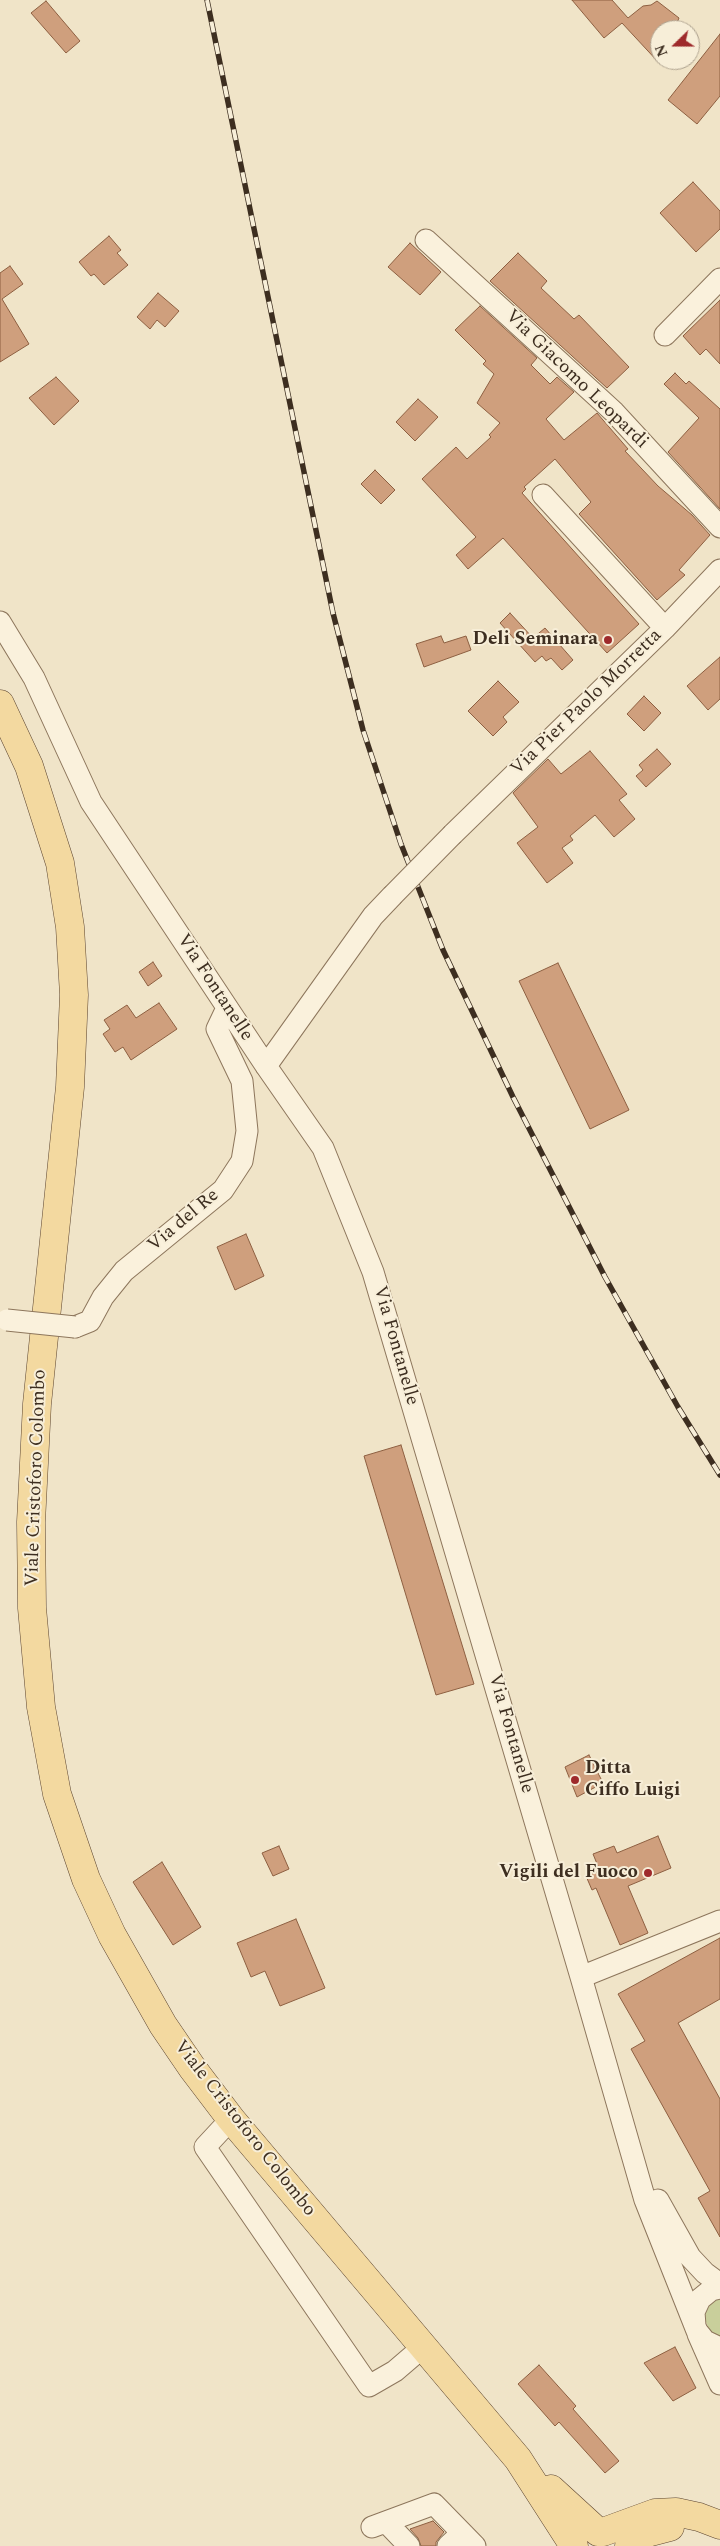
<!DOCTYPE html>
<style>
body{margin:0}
#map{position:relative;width:720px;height:2546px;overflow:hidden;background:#f0e4c8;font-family:Spectral,serif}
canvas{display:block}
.north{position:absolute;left:650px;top:20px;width:50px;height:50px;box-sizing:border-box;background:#f7eed8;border:1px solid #ada18e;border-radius:50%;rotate:248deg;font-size:14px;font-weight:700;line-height:20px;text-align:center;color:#3d2e20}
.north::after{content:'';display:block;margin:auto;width:18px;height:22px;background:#9e2a2b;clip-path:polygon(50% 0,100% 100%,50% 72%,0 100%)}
</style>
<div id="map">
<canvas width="720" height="2546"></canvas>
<div class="north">N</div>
</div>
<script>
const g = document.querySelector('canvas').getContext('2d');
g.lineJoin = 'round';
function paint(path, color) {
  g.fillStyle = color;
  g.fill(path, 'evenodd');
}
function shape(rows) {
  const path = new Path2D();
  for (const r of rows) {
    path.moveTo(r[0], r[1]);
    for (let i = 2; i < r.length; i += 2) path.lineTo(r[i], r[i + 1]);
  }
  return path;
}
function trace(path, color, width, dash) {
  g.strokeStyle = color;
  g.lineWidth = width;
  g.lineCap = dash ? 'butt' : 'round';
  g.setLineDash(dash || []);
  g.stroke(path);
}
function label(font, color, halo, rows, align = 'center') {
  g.font = font + ' Spectral,serif';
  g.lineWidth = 4;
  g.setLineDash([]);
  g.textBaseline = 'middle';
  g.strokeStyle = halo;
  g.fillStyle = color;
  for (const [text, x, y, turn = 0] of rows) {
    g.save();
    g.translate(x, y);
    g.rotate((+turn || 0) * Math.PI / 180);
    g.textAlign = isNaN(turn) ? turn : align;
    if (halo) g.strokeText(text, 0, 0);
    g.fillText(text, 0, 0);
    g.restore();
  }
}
paint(shape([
 [720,2297,720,2337,710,2332,704,2317,710,2302]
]), '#c9cf9b');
const building = shape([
 [572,0,612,0,628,18,643,6,651,5,657,1,679,18,674,30,660,30,660,64,622,23,604,38,572,0],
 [46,1,80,41,66,53,31,13,46,1],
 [720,34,720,96,697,124,668,100,720,34],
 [693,182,720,211,720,229,696,252,660,213,693,182],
 [109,236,121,250,117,253,128,265,104,285,94,274,91,276,79,262,109,236],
 [410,243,441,272,420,295,388,267,410,243],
 [518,253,547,281,541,288,574,319,579,315,629,367,607,388,490,281,518,253],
 [10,266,23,284,2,299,29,344,0,362,0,273,10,266],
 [158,293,179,311,165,327,157,320,150,329,137,317,158,293],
 [720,300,720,364,706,349,700,355,683,336,720,300],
 [480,306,537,358,531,365,550,384,557,377,574,392,546,419,564,440,597,413,628,449,625,451,658,486,692,515,710,535,679,570,685,575,657,600,579,514,591,502,555,459,524,487,526,489,522,493,639,624,607,653,503,538,468,569,456,555,476,537,422,479,456,447,467,459,491,437,489,435,500,423,477,403,494,374,483,364,486,361,455,330,480,306],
 [675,373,686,384,689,381,720,409,720,509,668,452,699,418,664,384,675,373],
 [56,377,79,401,54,425,29,398,56,377],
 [418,399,438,417,415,441,396,422,418,399],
 [375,470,395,490,381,504,361,484,375,470],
 [510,613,533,638,545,628,573,660,562,670,551,658,546,661,542,656,535,662,500,623,510,613],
 [441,636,444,643,466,636,471,650,424,667,416,644,441,636],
 [720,657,720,699,708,710,687,686,720,657],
 [498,681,519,702,503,717,507,722,493,736,468,711,498,681],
 [644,696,661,713,644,731,627,714,644,696],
 [657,749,671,764,646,787,636,776,643,770,639,765,657,749],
 [590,751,627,794,619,800,635,819,614,837,595,815,570,836,573,840,562,848,573,863,547,883,517,843,538,827,513,793,548,759,561,774,590,751],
 [153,962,162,976,148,986,139,972,153,962],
 [558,963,629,1110,590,1129,519,981,558,963],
 [159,1003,177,1029,131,1060,123,1047,115,1052,103,1034,110,1029,104,1020,127,1005,136,1018,159,1003],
 [246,1234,264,1276,235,1290,217,1247,246,1234],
 [401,1445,474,1684,436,1695,364,1456,401,1445],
 [589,1755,603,1783,577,1797,565,1767,589,1755],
 [658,1836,671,1868,628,1886,648,1933,620,1945,596,1888,592,1890,586,1876,600,1871,593,1854,614,1846,617,1853,658,1836],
 [279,1846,289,1869,273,1876,262,1853,279,1846],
 [162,1862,201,1927,173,1945,133,1882,162,1862],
 [296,1919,325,1988,280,2006,265,1971,251,1977,237,1943,296,1919],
 [720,1938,720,1999,678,2023,720,2099,720,2237,698,2198,710,2191,631,2049,645,2041,618,1994,720,1938],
 [675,2347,696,2388,673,2401,644,2363,675,2347],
 [539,2365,576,2406,573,2409,619,2461,605,2473,559,2422,555,2426,518,2384,539,2365],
 [433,2521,444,2532,436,2542,436,2546,421,2546,418,2538,410,2529,433,2521]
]);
paint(building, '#cf9f7d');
trace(building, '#8d5f41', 1);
const minor = shape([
 [426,240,614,412,720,527],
 [665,335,720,279],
 [543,495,665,628],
 [0,622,34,678,91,802,266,1066,323,1148,373,1272,581,1977,645,2200,697,2331,705,2341,720,2348],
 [453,834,665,628,720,570],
 [266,1066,373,916,392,896],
 [75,1327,90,1321,103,1297,124,1271,223,1190,242,1161,247,1131,242,1081,217,1029,227,1008],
 [581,1977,720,1921],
 [231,2119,205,2147,369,2386,395,2371,423,2347],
 [658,2200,690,2257,705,2273,720,2284],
 [695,2326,694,2312,700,2299,711,2290,720,2288],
 [698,2334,720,2384],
 [386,2522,409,2546],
 [372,2527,434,2504,475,2546],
 [448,2546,462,2533]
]);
const major = shape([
 [0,704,29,766,60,863,70,927,74,995,70,1087,37,1404,31,1522,32,1608,41,1707,57,1794,86,1879,112,1935,163,2025,193,2069,231,2119,518,2459,574,2546],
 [551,2489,598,2532],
 [603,2532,655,2513,676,2512,699,2517,720,2525],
 [629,2546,643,2534,670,2527]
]);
trace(minor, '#8d765c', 23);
trace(major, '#5b4430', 29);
trace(minor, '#faf1dc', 21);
trace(major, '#f3d9a0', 28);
const rail = shape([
 [207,0,333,613,363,730,401,844,443,950,513,1097,605,1277,678,1407,720,1475]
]);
trace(rail, '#3d2e20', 5.5);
trace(rail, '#f7eed8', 4, [11]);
const minorBridge = shape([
 [392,896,453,834],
 [7,1320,75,1327]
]);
trace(minorBridge, '#8d765c', 23, []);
trace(minorBridge, '#faf1dc', 21);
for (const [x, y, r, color] of [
 [608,640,5,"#9e2a2b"],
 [575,1780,5,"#9e2a2b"],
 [648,1873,5,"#9e2a2b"]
]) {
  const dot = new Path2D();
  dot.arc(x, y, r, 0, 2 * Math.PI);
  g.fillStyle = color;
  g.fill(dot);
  trace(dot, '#f7eed8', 2);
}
label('19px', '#3d2e20', '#f7eed8', [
 ["Via Giacomo Leopardi",576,380,44],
 ["Via Pier Paolo Morretta",587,703,-44],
 ["Via Fontanelle",214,988,57],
 ["Via del Re",184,1221,-40],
 ["Via Fontanelle",395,1346,74],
 ["Viale Cristoforo Colombo",37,1478,-88],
 ["Via Fontanelle",510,1734,74],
 ["Viale Cristoforo Colombo",244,2129,52]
]);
label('bold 19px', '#3d2e20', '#f7eed8', [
 ["Deli Seminara",598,640],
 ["Ditta",585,1769,"left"],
 ["Ciffo Luigi",585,1791,"left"],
 ["Vigili del Fuoco",638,1873]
], 'right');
</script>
